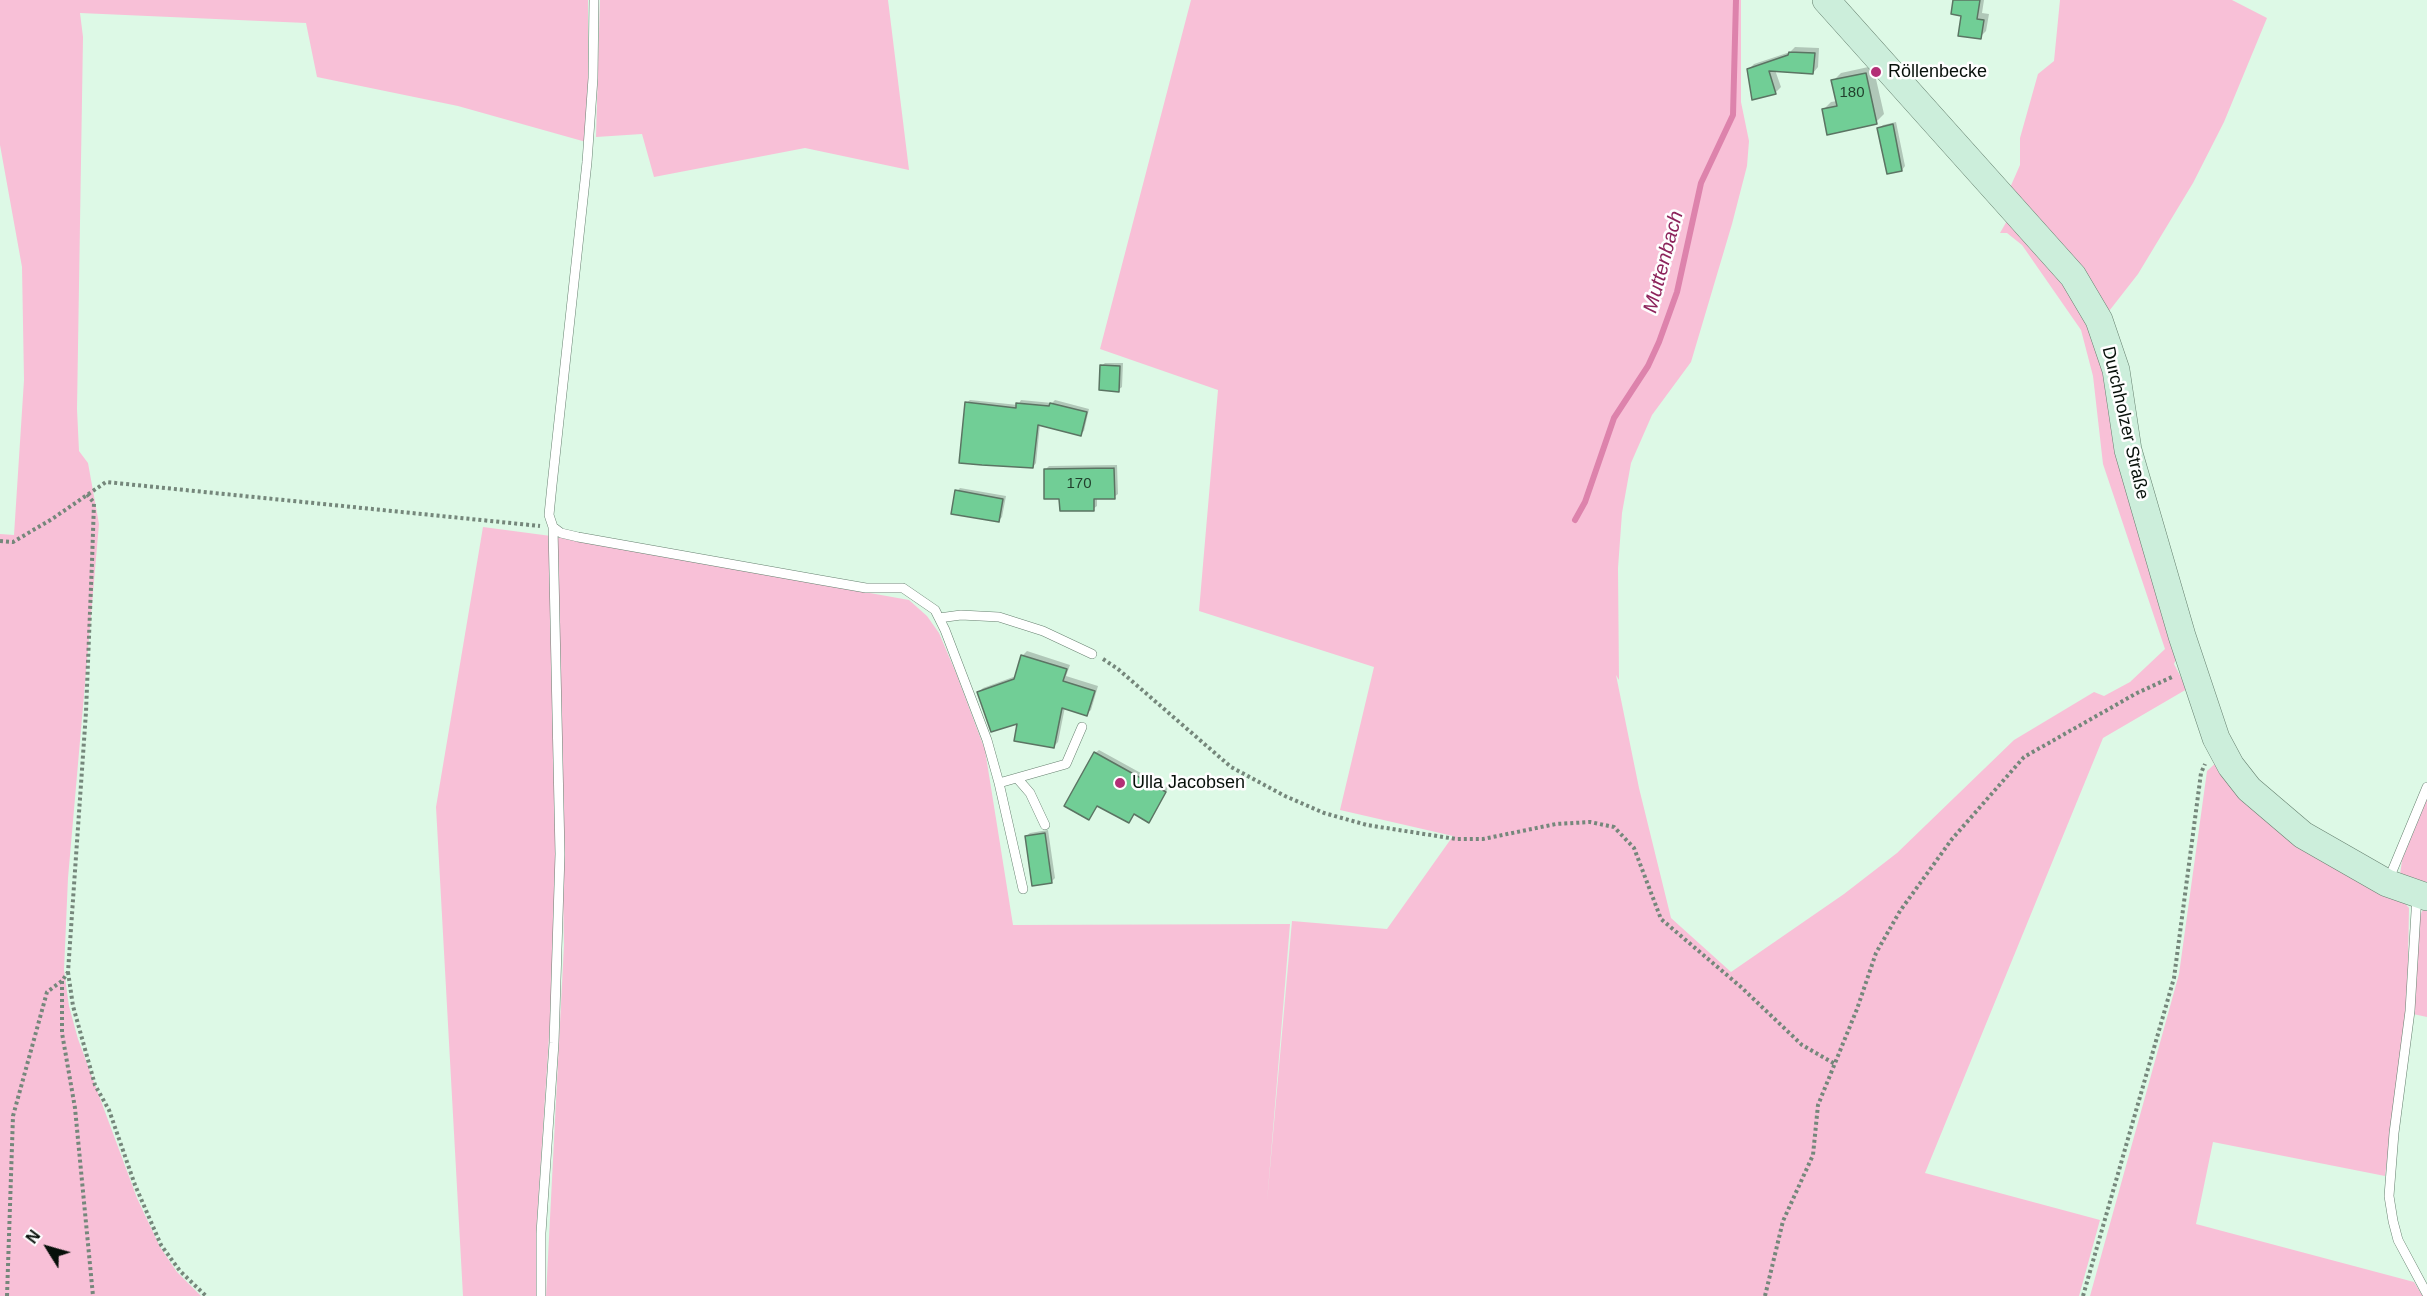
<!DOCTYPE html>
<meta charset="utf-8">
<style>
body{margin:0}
#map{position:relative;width:2427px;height:1296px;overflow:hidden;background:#ddf9e6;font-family:Helvetica,sans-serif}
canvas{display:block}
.north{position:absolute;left:18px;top:1218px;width:60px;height:60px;-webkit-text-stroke:4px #fefefe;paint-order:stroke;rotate:307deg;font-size:16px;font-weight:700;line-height:24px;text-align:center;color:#07100a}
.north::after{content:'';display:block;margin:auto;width:21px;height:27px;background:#07100a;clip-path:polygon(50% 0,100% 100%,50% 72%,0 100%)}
</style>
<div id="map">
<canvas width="2427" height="1296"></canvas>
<div class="north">N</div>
</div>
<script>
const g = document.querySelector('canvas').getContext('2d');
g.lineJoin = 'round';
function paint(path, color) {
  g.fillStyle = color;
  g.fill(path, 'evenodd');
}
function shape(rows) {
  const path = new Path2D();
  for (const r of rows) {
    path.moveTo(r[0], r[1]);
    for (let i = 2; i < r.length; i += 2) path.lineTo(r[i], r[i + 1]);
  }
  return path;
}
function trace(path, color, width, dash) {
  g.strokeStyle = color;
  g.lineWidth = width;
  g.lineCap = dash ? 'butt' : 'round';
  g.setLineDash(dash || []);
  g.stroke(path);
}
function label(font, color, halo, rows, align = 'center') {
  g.font = font + ' Helvetica,sans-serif';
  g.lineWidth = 5;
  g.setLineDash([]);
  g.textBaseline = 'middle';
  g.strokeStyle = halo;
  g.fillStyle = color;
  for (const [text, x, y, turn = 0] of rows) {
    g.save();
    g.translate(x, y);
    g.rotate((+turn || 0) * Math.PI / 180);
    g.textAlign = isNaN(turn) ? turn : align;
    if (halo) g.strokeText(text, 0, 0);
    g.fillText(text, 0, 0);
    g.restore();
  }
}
paint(shape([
 [0,0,588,0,588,81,586,142,458,106,317,77,306,23,80,13,83,37,77,409,79,451,88,463,99,524,68,878,64,970,69,1006,78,1039,137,1198,160,1247,177,1272,201,1296,0,1296,0,534,14,535,24,380,22,267,0,145],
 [600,0,888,0,909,170,805,148,654,177,642,134,596,137],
 [1191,0,1741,0,1741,102,1749,141,1747,166,1732,224,1691,362,1652,415,1631,463,1622,513,1618,568,1619,680,1616,675,1639,788,1671,918,1731,972,1844,894,1897,853,2014,740,2094,692,2104,696,2130,682,2165,649,2103,464,2093,376,2081,330,2022,245,2007,233,2000,233,2008,219,2067,284,2094,332,2176,659,2174,664,2187,689,2103,738,1925,1173,2100,1220,2079,1296,546,1296,564,945,556,537,909,600,927,616,939,633,956,673,985,750,1013,925,1290,924,1267,1202,1292,921,1387,929,1453,836,1340,810,1374,667,1199,611,1218,390,1100,349],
 [2060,0,2232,0,2267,18,2224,122,2193,183,2138,274,2106,315,2009,190,2020,165,2020,138,2038,74,2054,61],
 [483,527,551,536,555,825,555,946,536,1234,537,1296,463,1296,436,807],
 [2219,760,2402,900,2409,908,2407,1013,2385,1176,2213,1142,2196,1224,2414,1282,2422,1295,2427,1296,2090,1296,2179,974,2207,771],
 [2427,799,2427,885,2400,875,2402,860],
 [2427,908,2427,1017,2413,1014,2418,922,2422,911]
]), '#f8c0d7');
paint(shape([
 [1955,0,1984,0,1982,13,1989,14,1986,31,1980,37,1963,15],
 [1795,47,1819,48,1818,67,1813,73,1775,70,1781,87,1776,92,1754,98,1748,70,1754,64,1790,52],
 [1873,66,1884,114,1876,122,1823,110,1831,102,1837,101,1833,81,1841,73],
 [1896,122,1905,166,1902,170,1888,172,1879,128,1883,125],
 [1105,363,1123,363,1122,387,1118,390,1101,366],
 [970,400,1018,405,1021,400,1052,403,1055,400,1089,409,1084,431,1080,434,1040,424,1036,463,1033,467,966,403],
 [1117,465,1118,494,1114,497,1097,497,1097,506,1093,509,1061,497,1045,470,1049,466],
 [960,488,1006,496,1002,517,998,521,957,491],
 [1027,651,1070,665,1066,676,1098,686,1091,710,1086,714,1065,707,1058,742,1053,747,979,692,983,688,1016,676,1022,656],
 [1099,750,1168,788,1152,817,1135,813,1128,821,1095,753],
 [1048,830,1055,878,1051,882,1026,836,1030,833]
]), '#0003');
trace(shape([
 [1575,520,1585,502,1614,418,1648,366,1659,342,1677,292,1701,183,1733,115,1736,0]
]), '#dd83ac', 6);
const building = shape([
 [1953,0,1980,0,1977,19,1984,20,1981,39,1958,36,1961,16,1951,14,1953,0],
 [1789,52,1815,53,1813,74,1769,71,1776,94,1752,100,1747,69,1788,55,1789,52],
 [1866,73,1877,124,1827,135,1822,109,1837,106,1831,80,1866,73],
 [1893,124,1902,171,1887,174,1877,128,1893,124],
 [1100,365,1120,366,1119,392,1099,390,1100,365],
 [965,402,1016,408,1016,403,1049,406,1050,403,1087,412,1081,436,1038,425,1033,468,982,465,959,463,965,402],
 [1114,468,1115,499,1094,499,1094,511,1060,511,1059,499,1044,499,1044,469,1114,468],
 [955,490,1003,499,999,522,951,514,955,490],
 [1021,655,1067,669,1063,681,1095,691,1087,716,1062,708,1054,748,1014,741,1017,724,991,732,977,692,1014,679,1021,655],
 [1094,752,1166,792,1149,823,1134,814,1129,823,1097,806,1089,820,1064,806,1094,752],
 [1045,833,1052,883,1032,886,1025,836,1045,833]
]);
paint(building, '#71ce96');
trace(building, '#5b7463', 1.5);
const lane = shape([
 [594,0,593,78,587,162,552,485,549,515,553,527,561,533,578,537,820,580,866,588,903,588,935,610,945,630,987,740,999,783,1066,764,1082,727],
 [939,618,961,615,999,617,1043,631,1092,654],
 [1017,778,1030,793,1045,825],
 [999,783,1023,889],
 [2388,881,2427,787],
 [2417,895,2410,1011,2394,1133,2389,1196,2393,1221,2398,1240,2427,1294],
 [541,1296,541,1233,554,1043,560,854,553,527]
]);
const secondary = shape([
 [1826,0,2073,276,2099,320,2116,370,2128,450,2182,636,2216,738,2231,766,2249,789,2303,835,2387,883,2427,897]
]);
trace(lane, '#678170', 10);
trace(secondary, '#678170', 28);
trace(shape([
 [0,541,13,542,52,519,106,482,540,526],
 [1103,659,1118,669,1231,767,1285,796,1324,813,1367,825,1456,839,1483,839,1556,824,1590,822,1614,827,1634,848,1661,919,1741,987,1802,1045,1835,1064],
 [68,972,73,1006,95,1085,109,1110,135,1185,161,1245,180,1271,206,1296],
 [62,981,62,1033,75,1108,93,1296],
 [7,1296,13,1116,47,992,62,981,68,972,86,712,92,562,94,503,87,494],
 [1765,1296,1783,1221,1813,1155,1818,1105,1857,1009,1876,953,1900,911,1952,839,2024,757,2137,693,2172,677],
 [2083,1296,2174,978,2201,773,2205,764]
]), '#75877b', 4, [3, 3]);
trace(lane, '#fff', 9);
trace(secondary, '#cceedb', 27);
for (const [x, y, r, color] of [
 [1876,72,6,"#b32f76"],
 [1120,783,6,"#b32f76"]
]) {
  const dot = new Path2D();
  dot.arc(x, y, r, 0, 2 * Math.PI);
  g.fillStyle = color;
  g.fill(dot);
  trace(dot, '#fefefe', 2);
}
label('15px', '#22402d', null, [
 ["180",1852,93],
 ["170",1079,484]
]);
label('18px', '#07100a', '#fefefe', [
 ["Röllenbecke",1888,72],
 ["Ulla Jacobsen",1132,783]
], 'left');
label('18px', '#07100a', '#fefefe', [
 ["Durchholzer Straße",2125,423,77]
]);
label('italic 20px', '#8d245c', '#fefefe', [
 ["Muttenbach",1664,262,-75]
]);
</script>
